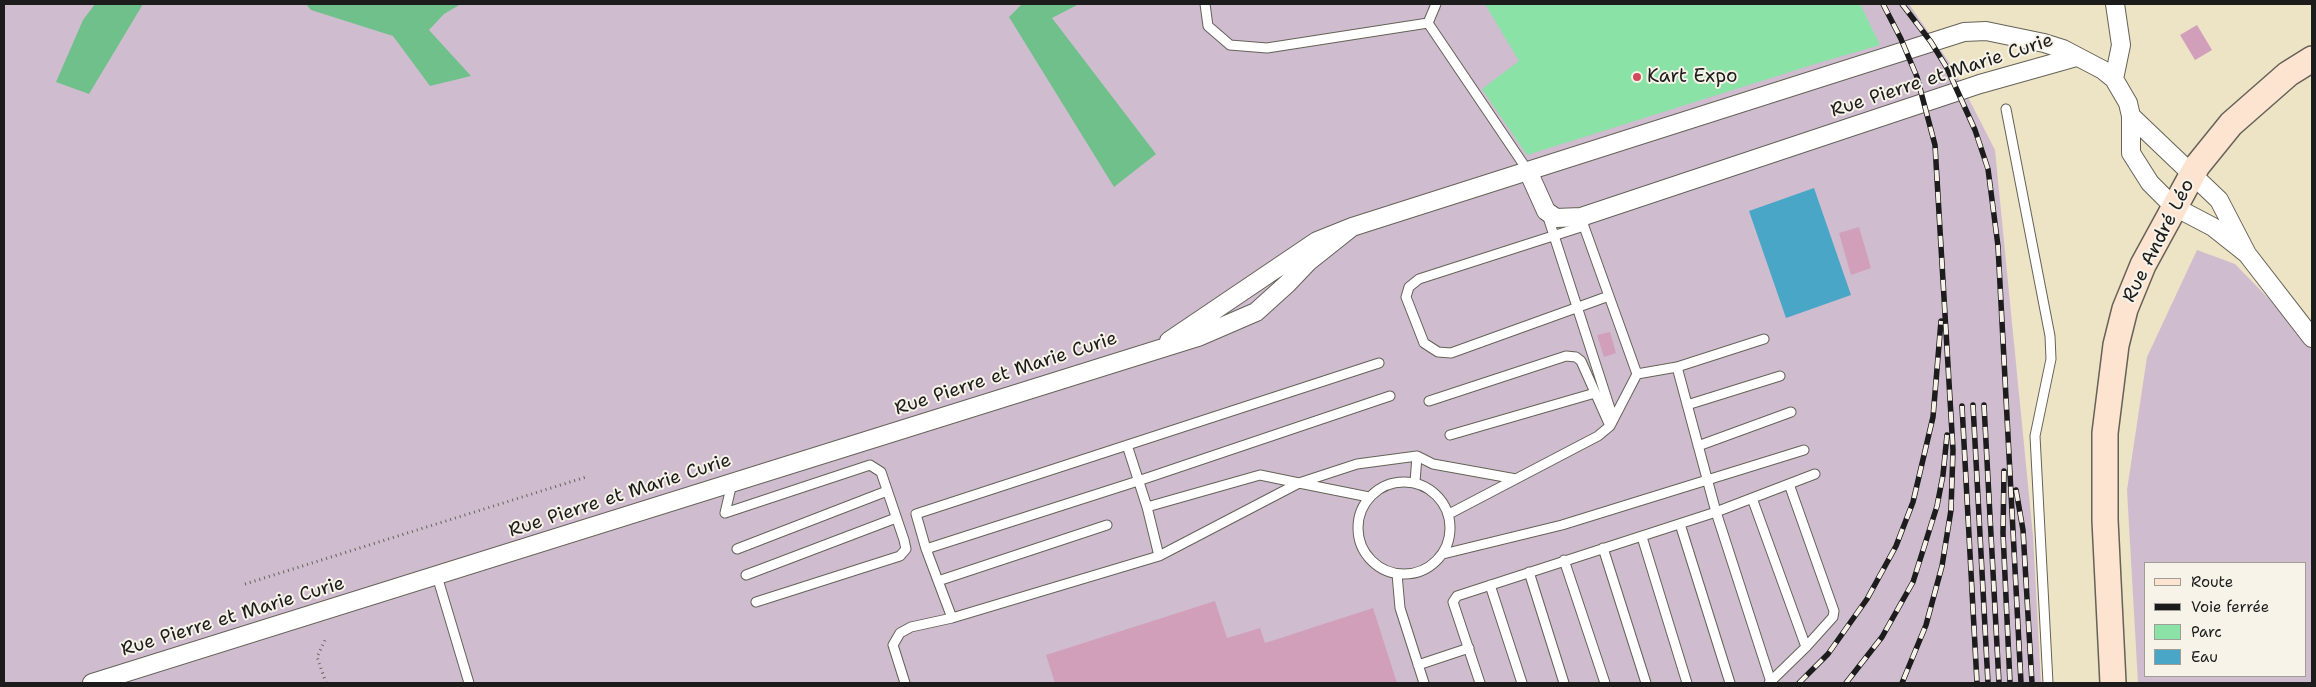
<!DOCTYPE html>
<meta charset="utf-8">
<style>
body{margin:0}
#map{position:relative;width:2316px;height:687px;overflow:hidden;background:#ede3c5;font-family:"Shantell Sans",sans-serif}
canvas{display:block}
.frame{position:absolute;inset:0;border:5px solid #1c1c1c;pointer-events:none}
.legend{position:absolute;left:2144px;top:562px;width:162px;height:115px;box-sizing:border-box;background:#f7f3e8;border:1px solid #9f9d96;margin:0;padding:6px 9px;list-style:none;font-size:15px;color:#1c1c1c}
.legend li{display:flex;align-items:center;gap:10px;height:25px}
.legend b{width:25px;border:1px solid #9f9d96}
</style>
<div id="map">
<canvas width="2316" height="687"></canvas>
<div class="frame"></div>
<ul class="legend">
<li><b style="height:6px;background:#fde4d0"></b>Route</li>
<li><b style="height:6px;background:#1c1c1c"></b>Voie ferrée</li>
<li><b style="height:14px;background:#8ae2a6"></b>Parc</li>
<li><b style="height:14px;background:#49a6c7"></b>Eau</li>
</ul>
</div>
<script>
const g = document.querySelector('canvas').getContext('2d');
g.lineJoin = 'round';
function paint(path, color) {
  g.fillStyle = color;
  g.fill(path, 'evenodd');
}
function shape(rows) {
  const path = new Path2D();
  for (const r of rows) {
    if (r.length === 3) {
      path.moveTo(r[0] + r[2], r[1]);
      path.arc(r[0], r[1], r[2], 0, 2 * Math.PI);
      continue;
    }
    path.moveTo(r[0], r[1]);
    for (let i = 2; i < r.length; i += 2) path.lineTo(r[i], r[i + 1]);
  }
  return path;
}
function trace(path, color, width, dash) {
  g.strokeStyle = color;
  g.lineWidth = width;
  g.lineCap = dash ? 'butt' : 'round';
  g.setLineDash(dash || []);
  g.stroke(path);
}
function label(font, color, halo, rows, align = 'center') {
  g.font = font + ' "Shantell Sans",sans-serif';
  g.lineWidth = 4;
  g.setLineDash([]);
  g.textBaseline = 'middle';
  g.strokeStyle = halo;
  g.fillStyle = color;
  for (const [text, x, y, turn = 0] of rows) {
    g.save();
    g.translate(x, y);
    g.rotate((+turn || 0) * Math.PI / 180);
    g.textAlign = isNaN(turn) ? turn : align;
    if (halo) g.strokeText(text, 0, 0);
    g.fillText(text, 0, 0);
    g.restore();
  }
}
paint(shape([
 [4,4,1909,4,1953,68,1995,150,2033,536,2041,683,4,683],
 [2197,250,2235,264,2312,343,2312,683,2138,683,2127,490,2147,357],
 [2145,563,2305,563,2305,676,2145,676]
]), '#cfbdcf');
paint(shape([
 [1485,4,1860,4,1880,45,1815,64,1527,155,1482,89,1519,61]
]), '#8ae2a6');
paint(shape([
 [95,4,143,4,89,94,56,82,83,20],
 [306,4,461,4,444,14,429,30,471,76,430,86,393,36,311,10],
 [1022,4,1079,4,1052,18,1156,154,1114,187,1009,17]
]), '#6fc08b');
paint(shape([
 [1814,188,1851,295,1786,318,1749,211]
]), '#49a6c7');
paint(shape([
 [2197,25,2212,50,2195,60,2180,35],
 [1859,227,1871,268,1851,275,1839,233],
 [1610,332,1616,353,1604,357,1597,335],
 [1215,601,1227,638,1260,628,1265,643,1373,608,1397,683,1055,683,1046,655]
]), '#d29fbb');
const lane = shape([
 [1205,4,1208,26,1230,45,1267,48,1428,23,1436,4],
 [1428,23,1528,171],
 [2006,109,2050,336,2051,359,2035,436,2048,683],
 [1547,214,1613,418],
 [1584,226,1419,279,1409,287,1406,297,1424,343,1438,352,1451,353,1609,296],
 [1677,367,1716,512,1771,682],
 [1637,374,1677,367,1764,339],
 [1429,401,1566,356,1576,357,1581,361,1610,426],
 [1687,405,1780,376],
 [1450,435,1595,393],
 [1127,445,1147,507,1159,556],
 [1698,446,1791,412],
 [1404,528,46],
 [1415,482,1417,456],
 [1752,498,1806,647],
 [1147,507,1260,475,1299,483,1357,464,1417,456,1433,464,1516,479],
 [725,513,870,465,881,472,904,540,906,549,900,556,756,602],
 [725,513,732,483],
 [1449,514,1598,436,1610,426,1637,374,1582,221],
 [1680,524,1730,683],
 [1642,537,1687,683],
 [1603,548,1646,683],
 [737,549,887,491],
 [926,549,1138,481,1390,396],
 [1443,554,1562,525,1804,450],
 [1564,560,1605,683],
 [1529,572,1564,683],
 [1397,574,1400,608,1424,683],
 [746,575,896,518],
 [437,576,469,683],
 [938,581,1107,525],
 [1490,585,1522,683],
 [952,618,926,549,916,514,1379,363],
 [1418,665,1469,648],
 [905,683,893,645,900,633,911,627,952,618,1159,556,1299,483,1369,497],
 [1480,683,1453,602,1457,596,1716,512,1815,474],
 [1769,683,1806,647,1833,617,1834,611,1789,484]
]);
const street = shape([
 [2114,79,2121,45,2115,4],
 [2131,116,2219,200,2247,254,2312,338],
 [1528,171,1546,211,1556,218,1581,217,1980,84,2076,57],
 [1169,341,1317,241,1352,227,1964,32,1986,31,2044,43,2063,49,2103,70,2114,79,2128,103,2131,116,2131,153,2150,183,2173,206,2213,227,2247,254],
 [92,683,1198,337,1256,312,1287,284,1308,262,1352,227]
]);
const secondary = shape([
 [2113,683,2105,520,2105,433,2116,345,2125,309,2143,265,2197,166,2231,124,2288,74,2312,59]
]);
trace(lane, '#656257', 11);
trace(street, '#656257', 20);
trace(secondary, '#656257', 28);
trace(shape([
 [245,584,586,477],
 [326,683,317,657,326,638]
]), '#656257', 3, [1, 4]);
trace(lane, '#fff', 9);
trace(street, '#fff', 18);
trace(secondary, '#fde4d0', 25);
const rail = shape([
 [1883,4,1901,39,1917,77,1935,145,1953,450,1951,510,1942,566,1926,625,1902,683],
 [1902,4,1931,42,1947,68,1975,130,1988,169,1998,246,2021,683],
 [1973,405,1988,683],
 [1984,405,1999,683],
 [1962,406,1977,683],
 [2004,471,2003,533,2010,683],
 [2016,490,2023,530,2032,683],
 [1799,683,1828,654,1867,599,1896,546,1913,502,1933,417,1941,321],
 [1846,683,1882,637,1913,582,1937,506,1943,475,1947,435]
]);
trace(rail, '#1c1c1c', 5.5);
trace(rail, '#f7f3e8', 4, [11]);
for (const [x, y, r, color] of [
 [1637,77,5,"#d1495b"]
]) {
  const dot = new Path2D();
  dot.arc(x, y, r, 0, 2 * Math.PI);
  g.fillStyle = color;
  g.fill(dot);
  trace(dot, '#f7f3e8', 2);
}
label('19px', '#1c1c1c', '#f7f3e8', [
 ["Rue Pierre et Marie Curie",1942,76,-18],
 ["Rue André Léo",2159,241,-63],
 ["Rue Pierre et Marie Curie",1006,374,-18],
 ["Rue Pierre et Marie Curie",620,496,-18],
 ["Rue Pierre et Marie Curie",233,617,-17]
]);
label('19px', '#1c1c1c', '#f7f3e8', [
 ["Kart Expo",1647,77]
], 'left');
</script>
